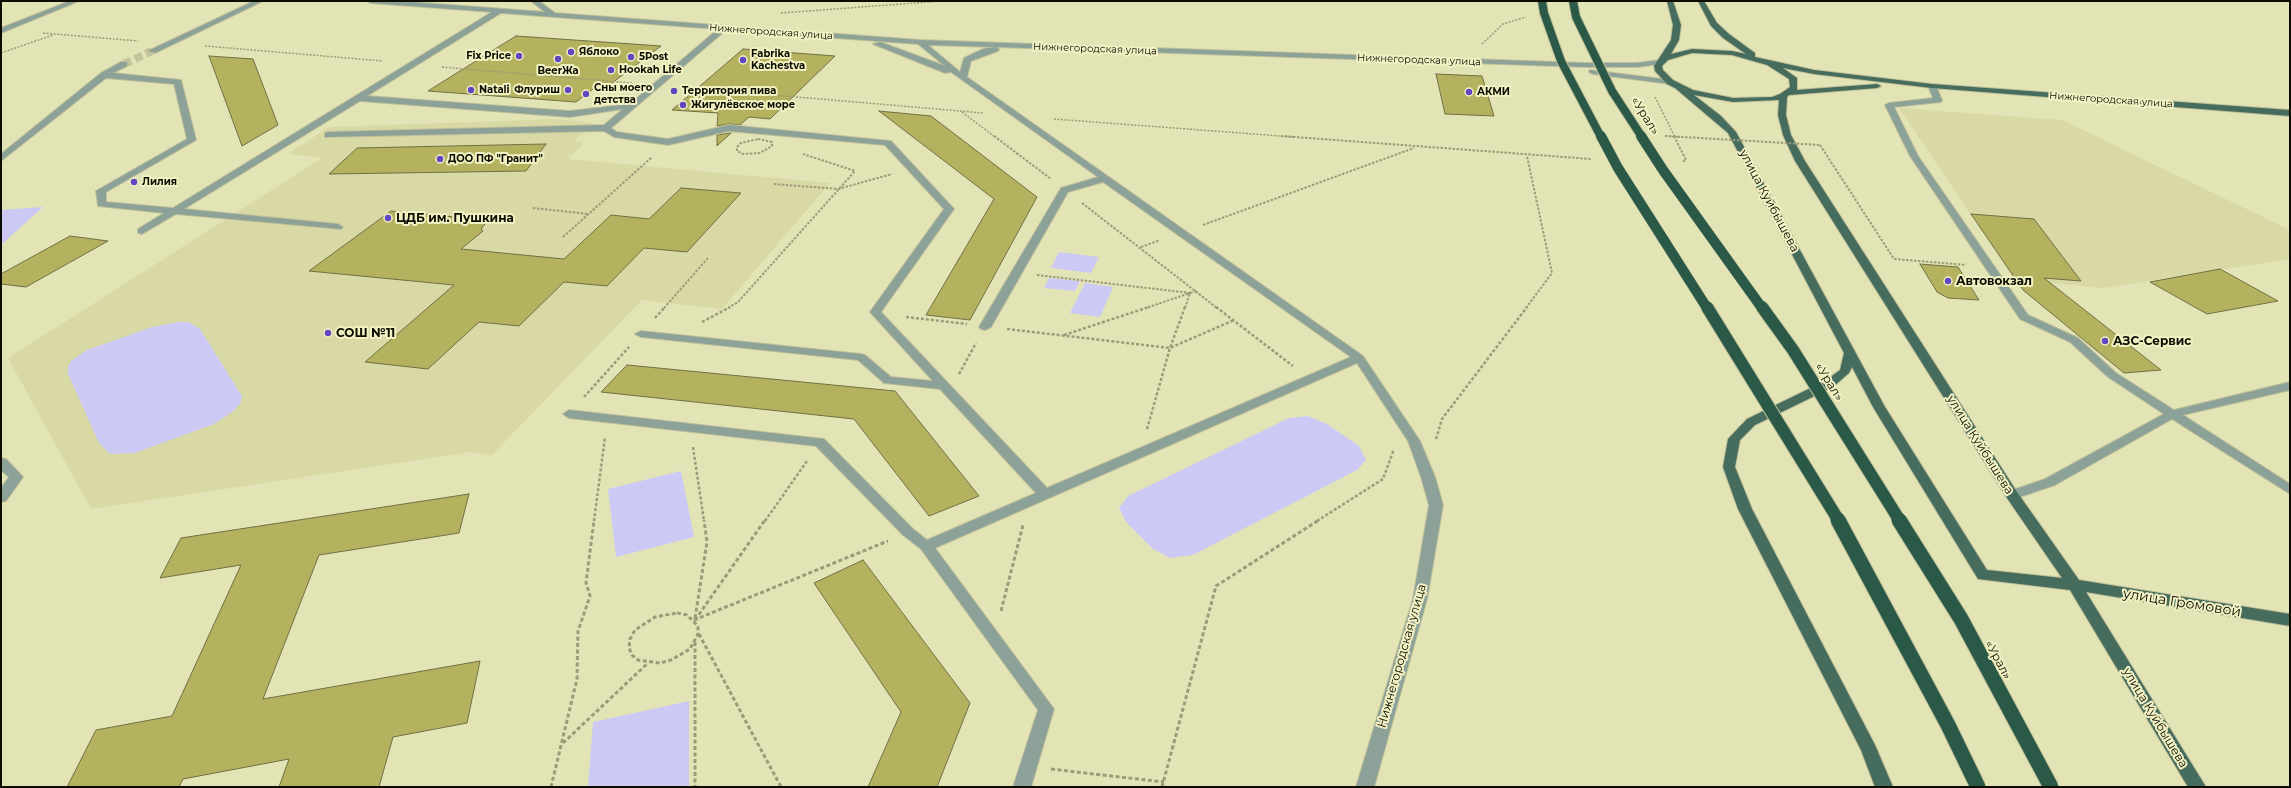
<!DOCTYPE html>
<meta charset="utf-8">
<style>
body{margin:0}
#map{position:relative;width:2291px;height:788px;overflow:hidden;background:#e3e4b6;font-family:Montserrat,sans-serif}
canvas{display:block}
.frame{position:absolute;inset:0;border:2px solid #0d0c01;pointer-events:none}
</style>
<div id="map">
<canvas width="2291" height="788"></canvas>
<div class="frame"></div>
</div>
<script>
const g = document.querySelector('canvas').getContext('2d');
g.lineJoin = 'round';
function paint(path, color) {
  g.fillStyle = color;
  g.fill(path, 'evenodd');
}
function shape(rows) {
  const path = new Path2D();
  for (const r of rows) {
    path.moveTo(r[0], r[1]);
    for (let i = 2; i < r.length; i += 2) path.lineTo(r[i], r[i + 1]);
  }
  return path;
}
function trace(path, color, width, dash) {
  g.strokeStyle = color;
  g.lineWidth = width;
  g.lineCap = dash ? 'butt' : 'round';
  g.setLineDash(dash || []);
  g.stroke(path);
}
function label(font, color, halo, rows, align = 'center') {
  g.font = font + ' Montserrat,sans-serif';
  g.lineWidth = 4;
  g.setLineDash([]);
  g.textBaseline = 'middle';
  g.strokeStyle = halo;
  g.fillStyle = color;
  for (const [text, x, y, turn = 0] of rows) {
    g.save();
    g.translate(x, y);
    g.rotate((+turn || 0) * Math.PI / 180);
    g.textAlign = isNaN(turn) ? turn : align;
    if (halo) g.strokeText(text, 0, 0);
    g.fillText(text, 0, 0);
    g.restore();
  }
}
paint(shape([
 [1899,108,2062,120,2290,230,2290,259,2103,288,2014,279],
 [556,119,594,123,574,141,584,143,568,159,830,183,722,309,642,300,492,455,471,452,91,509,8,358,322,158,288,154,329,127]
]), '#d9d9a5');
paint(shape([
 [43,207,1,245,1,210],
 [1059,252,1099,257,1091,273,1051,268],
 [1049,278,1080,281,1075,291,1044,288],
 [1085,283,1113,287,1100,317,1070,313],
 [179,322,189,322,200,329,242,396,241,402,235,410,214,424,135,453,110,454,99,443,68,374,68,367,71,361,87,350,152,327],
 [1308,416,1327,424,1359,446,1366,460,1357,470,1193,555,1170,558,1153,549,1126,522,1119,508,1128,496,1289,418],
 [681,471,694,537,616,557,608,489],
 [689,701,689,787,588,787,593,722]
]), '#cccaf4');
const building = shape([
 [516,36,661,46,608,86,597,86,576,102,428,91,516,36],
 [743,49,835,56,770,119,749,117,740,125,729,124,717,126,718,113,672,110,743,49],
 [209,56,253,59,278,125,242,146,209,56],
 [1436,74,1482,76,1494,116,1445,114,1436,74],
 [879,111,931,116,1037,197,970,320,926,315,994,199,879,111],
 [731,133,717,146,717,135,731,133],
 [546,144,526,171,329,174,357,148,546,144],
 [681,188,741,193,687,252,644,248,607,286,564,282,519,326,479,322,428,369,365,362,454,285,309,271,391,211,488,220,481,229,483,231,461,249,564,259,611,215,649,219,681,188],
 [1971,214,2034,219,2081,281,2044,278,2161,370,2124,373,2023,290,1971,214],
 [70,236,108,241,26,287,1,284,1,274,70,236],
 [1920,264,1958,267,1979,300,1948,298,1937,292,1920,264],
 [2220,269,2278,301,2207,314,2150,282,2220,269],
 [627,365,895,391,979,496,929,516,854,419,601,392,627,365],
 [469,494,459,533,319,555,263,699,480,661,467,723,393,737,379,787,279,787,289,759,183,779,179,787,67,787,96,730,172,716,241,565,160,578,181,538,469,494],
 [863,560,970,703,937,787,868,787,901,712,814,583,863,560]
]);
paint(building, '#b4b25e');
trace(building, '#706f46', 1);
trace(shape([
 [124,64,152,51]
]), '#c3c49b', 8, [8, 4]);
const minor = shape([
 [70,1,79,1,1,33,1,28,70,1],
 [254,1,263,1,155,53,148,51,254,1],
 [367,1,398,1,545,12,531,1,539,1,555,13,920,40,1586,63,1637,63,1660,60,1664,62,1660,64,1637,67,1586,67,996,47,999,49,998,51,971,61,967,77,1363,356,1420,441,1435,477,1443,505,1427,599,1374,787,1356,787,1413,599,1429,505,1421,477,1408,441,1357,363,935,548,1054,709,1031,787,1013,787,1038,710,921,549,903,535,816,446,569,418,563,414,569,410,824,439,913,529,927,540,1036,493,940,389,884,383,858,360,641,337,635,334,641,331,861,354,865,355,891,377,933,381,870,312,944,209,885,145,729,131,668,145,614,137,604,131,325,137,325,133,328,132,604,125,623,109,570,117,360,101,184,209,338,224,343,227,341,229,176,214,142,234,138,233,138,229,164,213,98,206,96,191,187,139,174,84,106,78,1,161,1,154,101,73,121,62,127,62,127,66,113,73,181,80,196,140,106,192,106,202,173,208,492,12,370,3,367,1],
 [501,13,554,17,718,29,630,104,570,111,367,96,501,13],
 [726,30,918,44,945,66,880,42,873,44,945,73,951,72,1098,177,1061,188,979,327,981,329,985,330,991,327,1068,192,1103,182,1351,357,1047,488,881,312,954,209,891,141,729,125,668,139,617,132,611,128,726,30],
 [928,45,995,47,983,49,964,58,960,72,928,45],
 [1590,70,1670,80,1674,82,1670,84,1593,74,1589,72,1590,70],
 [1929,84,1936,86,1942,100,1941,102,1894,107,1918,156,2028,315,2078,338,2116,373,2174,410,2290,382,2290,390,2183,415,2290,484,2290,494,2172,419,2055,485,2017,498,2007,498,2005,495,2007,492,2045,479,2164,414,2108,377,2070,342,2020,319,1910,156,1885,105,1889,103,1933,98,1928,86,1929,84],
 [1,458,6,459,23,477,6,501,1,502,1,488,9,477,1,470,1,458]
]);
const major = shape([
 [1667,1,1673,1,1681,25,1679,40,1671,54,1692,49,1732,51,1746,54,1723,38,1711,26,1698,1,1704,1,1717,23,1729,34,1755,53,1755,57,1814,70,1932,84,2290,110,2290,116,1932,88,1814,74,1783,68,1797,78,1797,90,1877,84,1881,86,1877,88,1789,95,1787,97,1786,115,1791,135,1805,161,2017,492,2079,580,2290,614,2290,626,2086,592,2206,787,2188,787,2070,590,1978,579,1873,407,1852,367,1849,373,1833,387,1755,425,1740,440,1735,467,1752,509,1875,745,1893,787,1875,787,1861,750,1738,509,1723,467,1728,439,1747,419,1825,381,1840,370,1844,353,1728,133,1675,88,1667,84,1655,71,1654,66,1671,40,1673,25,1667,1],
 [1692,53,1732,55,1767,65,1789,79,1790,87,1780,94,1772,97,1733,98,1693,90,1673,80,1663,70,1662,66,1668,60,1692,53],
 [1694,95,1733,102,1779,100,1778,115,1783,135,1795,161,2007,498,2062,578,1987,570,1885,407,1736,132,1721,116,1694,95]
]);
trace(minor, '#c1c199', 2);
trace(major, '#c1c199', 2);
trace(shape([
 [781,13,942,1],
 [43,33,138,41],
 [1482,44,1503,24,1526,17],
 [205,46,383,61],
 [1,53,53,35],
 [442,67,632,83],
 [681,87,983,113],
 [1655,97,1675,137],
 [962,112,995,137],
 [1054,119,1294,137]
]), '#9b9b79', 1.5, [2, 1.5]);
trace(shape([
 [994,136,1051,179],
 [1281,136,1591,159],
 [1674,136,1686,160,1682,162],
 [758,139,772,142,772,146,760,153,743,154,737,151,737,147,741,143,758,139],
 [1820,145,1894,259,1966,265],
 [774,184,838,189,892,174],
 [1082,203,1217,308],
 [533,208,588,214],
 [1203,225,1414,148],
 [563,237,652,157],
 [1141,247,1160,240],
 [1037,275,1190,293,1146,308],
 [664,308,708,258],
 [728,308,738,302,855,171,803,154],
 [1185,308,1190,293,1196,291],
 [1526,308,1552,273,1527,156]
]), '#9b9b79', 2, [2.5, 1.5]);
trace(shape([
 [1216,307,1293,366],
 [906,317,967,324],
 [655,318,665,307],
 [702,322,730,307],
 [1007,329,1170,348,1234,320],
 [1064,335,1149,307],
 [959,374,976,343],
 [584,397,629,347],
 [1147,429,1170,348,1185,307],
 [1436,439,1442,419,1527,307],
 [693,447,704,521],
 [594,521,605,437],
 [765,521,807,461],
 [1317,521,1383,479,1394,449]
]), '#9b9b79', 2.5, [3, 2]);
trace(shape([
 [1001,611,1023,525],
 [677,613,687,615,698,626,698,634,690,649,671,660,660,663,638,660,632,655,629,648,630,639,635,630,655,617,677,613],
 [695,618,707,542,704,520],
 [694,620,888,541],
 [695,620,765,520],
 [699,634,781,787],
 [695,642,695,787],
 [563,743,648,663],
 [1051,769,1164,782],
 [551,787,577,679,578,631,590,596,586,583,594,520],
 [1162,787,1216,586,1319,520]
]), '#9b9b79', 3, [4, 2.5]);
paint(minor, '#8ca198');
paint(major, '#456c5d');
const highwayBridgeFar3 = shape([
 [1542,1,1544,13,1561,61,1601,137],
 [1573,1,1576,17,1612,91,1642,137]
]);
const highwayBridgeFar2 = shape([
 [1601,136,1618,168,1707,308],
 [1641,136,1663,170,1762,308]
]);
const highwayBridgeFar1 = shape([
 [1707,307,1839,521],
 [1762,307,1793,350,1900,521]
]);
const highwayBridge = shape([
 [1838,520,1948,725,1978,787],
 [1899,520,1961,619,2051,787]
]);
trace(highwayBridgeFar3, '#c1c199', 10, []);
trace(highwayBridgeFar2, '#c1c199', 11, []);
trace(highwayBridgeFar1, '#c1c199', 14, []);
trace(highwayBridge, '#c1c199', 17, []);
trace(shape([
 [1665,136,1680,137]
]), '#9b9b79', 1.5, [2, 1.5]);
trace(shape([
 [1665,136,1820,145]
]), '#9b9b79', 2, [2.5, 1.5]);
trace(highwayBridgeFar3, '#2a5948', 8);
trace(highwayBridgeFar2, '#2a5948', 10);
trace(highwayBridgeFar1, '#2a5948', 12);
trace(highwayBridge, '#2a5948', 15);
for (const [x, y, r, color] of [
 [571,52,4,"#6047bf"],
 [519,56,4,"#6047bf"],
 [631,57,4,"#6047bf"],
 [558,59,4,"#6047bf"],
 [743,60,4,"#6047bf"],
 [611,70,4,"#6047bf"],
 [471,90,4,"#6047bf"],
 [568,90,4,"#6047bf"],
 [674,91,4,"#6047bf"],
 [1469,92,4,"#6047bf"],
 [586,94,4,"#6047bf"],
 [683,105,4,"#6047bf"],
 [440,159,4,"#6047bf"],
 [134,182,4,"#6047bf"],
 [388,218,4,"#6047bf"],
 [1948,281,4,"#6047bf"],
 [328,333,4,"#6047bf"],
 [2105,341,4,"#6047bf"]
]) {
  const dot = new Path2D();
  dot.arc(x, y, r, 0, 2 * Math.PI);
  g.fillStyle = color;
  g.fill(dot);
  trace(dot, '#f1f1c3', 1.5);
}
label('10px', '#0d0c01', '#f1f1c3', [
 ["Нижнегородская улица",771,32,4],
 ["Нижнегородская улица",1095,49,2],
 ["Нижнегородская улица",1419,60,2],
 ["Нижнегородская улица",2111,100,4]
]);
label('bold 10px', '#0d0c01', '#f1f1c3', [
 ["Яблоко",579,52],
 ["Fabrika",751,54],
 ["Kachestva",751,66],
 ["Fix Price",511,56,"right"],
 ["5Post",639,57],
 ["Hookah Life",619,70],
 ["BeerЖа",558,71,"center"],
 ["Сны моего",594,88],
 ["детства",594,100],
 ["Natali",479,90],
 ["Флуриш",560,90,"right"],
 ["Территория пива",682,91],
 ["АКМИ",1477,92],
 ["Жигулёвское море",691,105],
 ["ДОО ПФ \"Гранит\"",448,159],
 ["Лилия",142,182]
], 'left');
label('12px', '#0d0c01', '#f1f1c3', [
 ["«Урал»",1645,116,58],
 ["улица Куйбышева",1769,201,62],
 ["«Урал»",1829,382,58],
 ["улица Куйбышева",1980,445,58],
 ["Нижнегородская улица",1402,656,-74],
 ["«Урал»",1998,660,62],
 ["улица Куйбышева",2155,718,59]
]);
label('bold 12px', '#0d0c01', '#f1f1c3', [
 ["ЦДБ им. Пушкина",396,218],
 ["Автовокзал",1956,281],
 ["СОШ №11",336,333],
 ["АЗС-Сервис",2113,341]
], 'left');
label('14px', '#0d0c01', '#f1f1c3', [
 ["улица Громовой",2182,603,9]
]);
</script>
